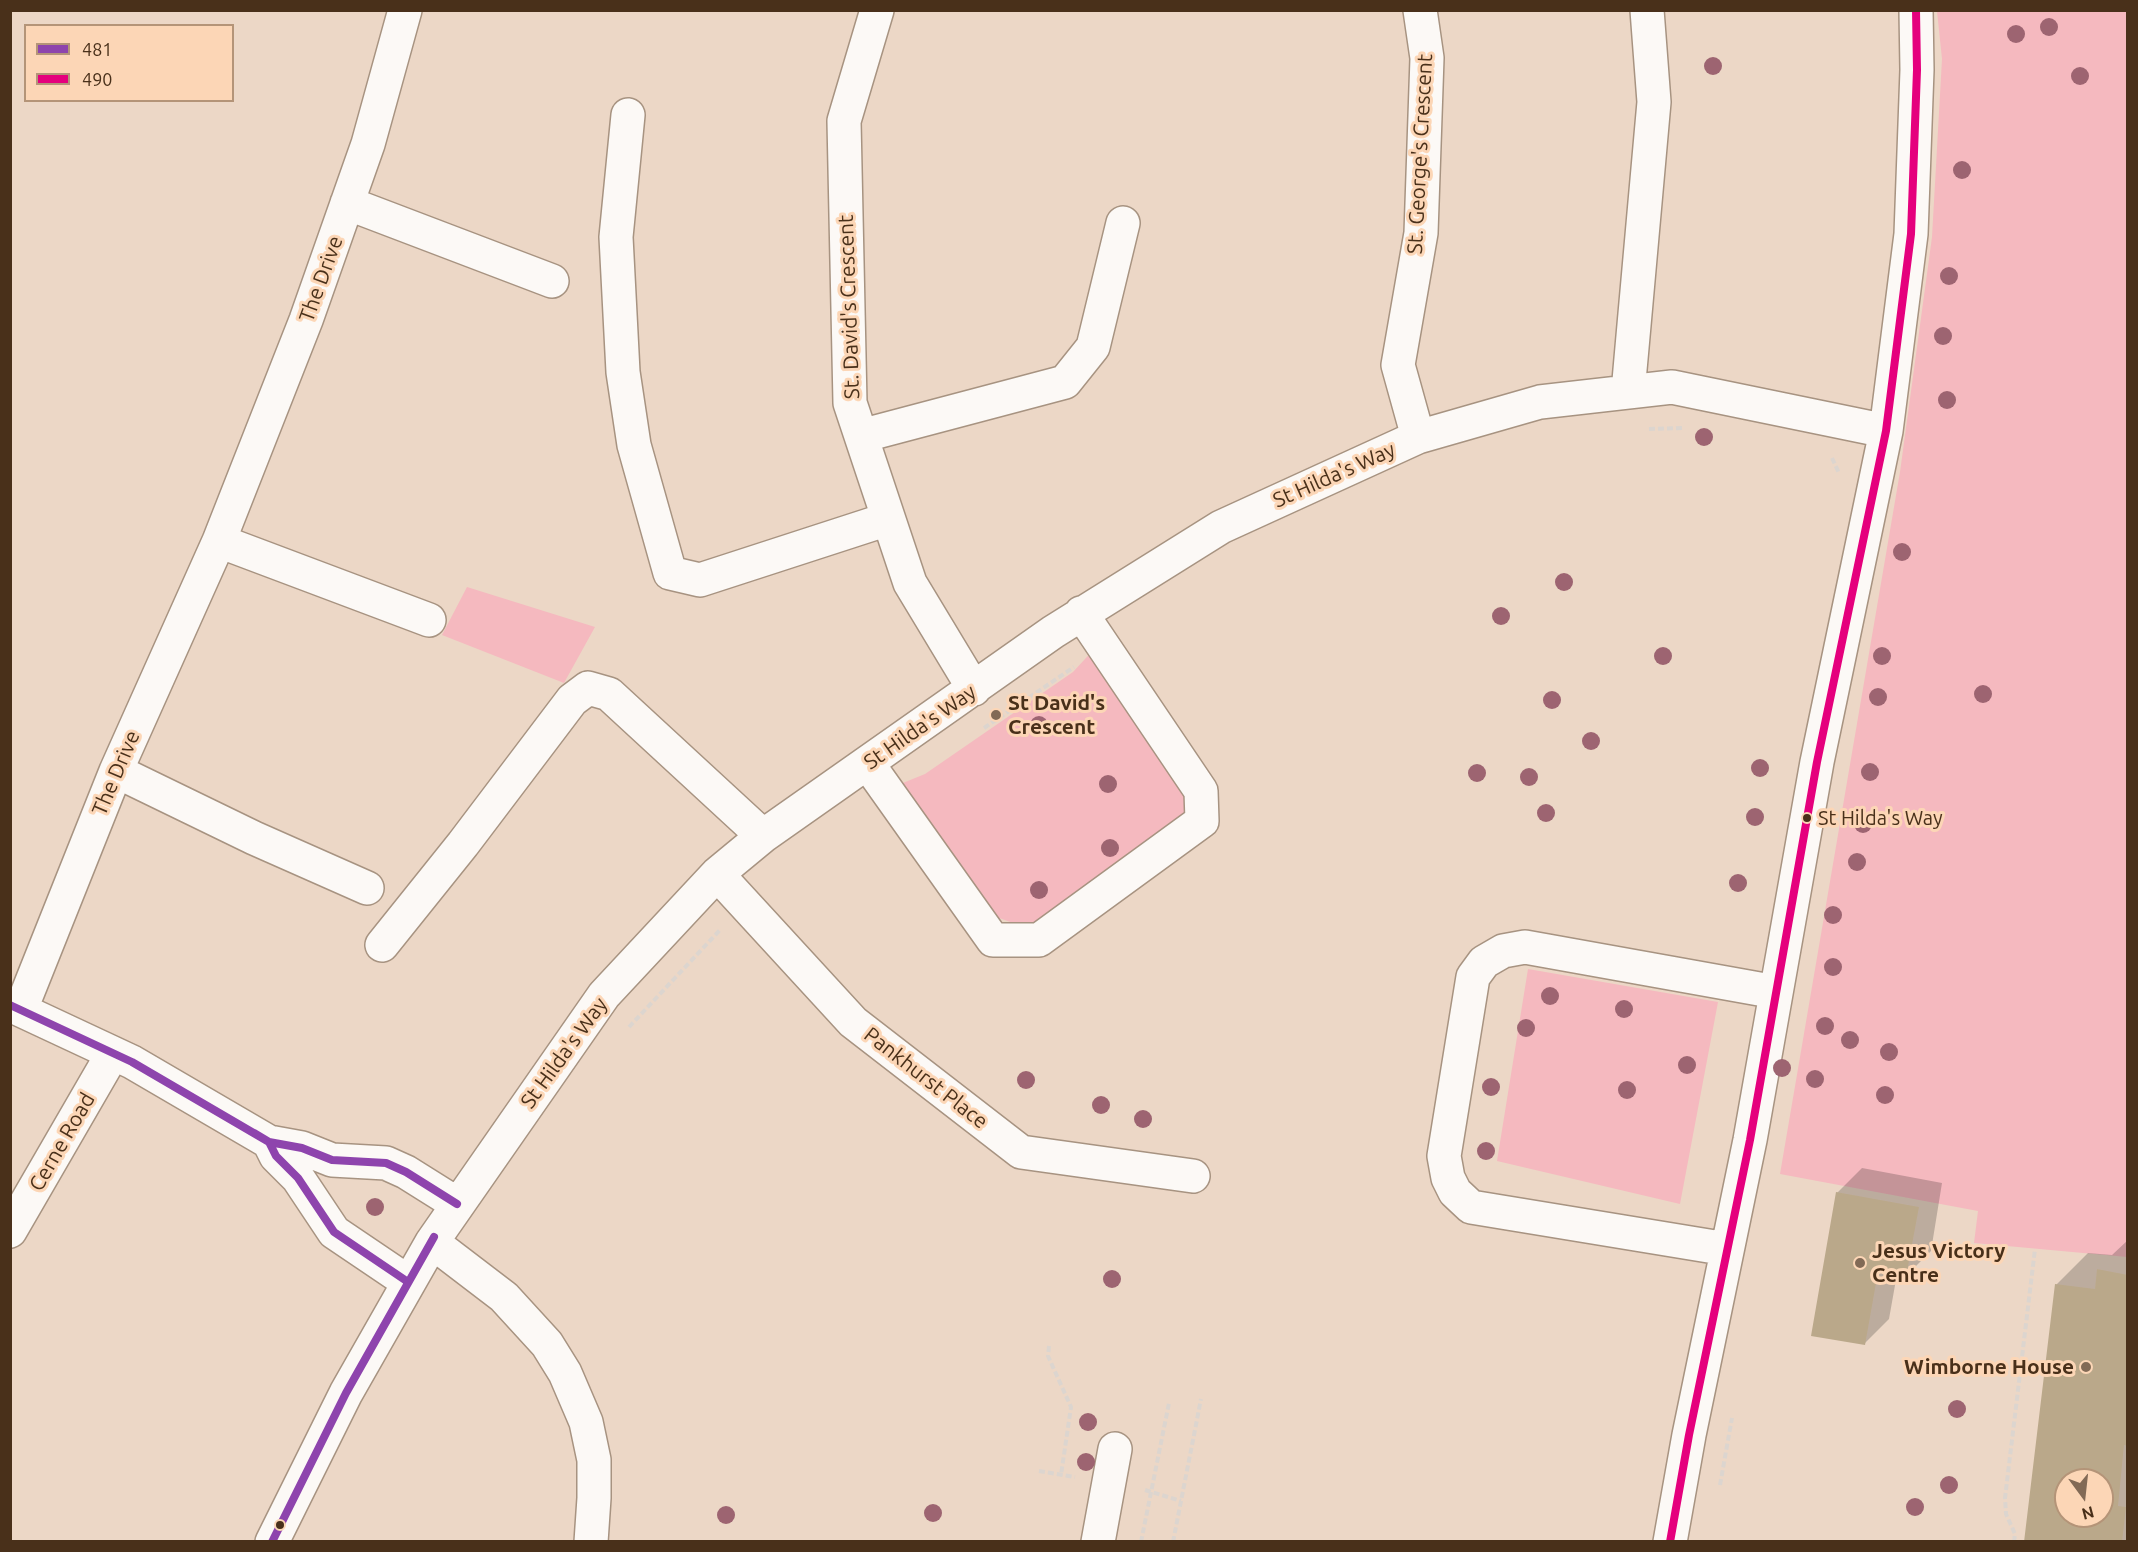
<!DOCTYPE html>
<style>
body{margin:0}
#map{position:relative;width:2138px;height:1552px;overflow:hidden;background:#ecd7c6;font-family:Ubuntu,sans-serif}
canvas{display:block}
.frame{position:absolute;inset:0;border:12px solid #49301a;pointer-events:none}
.legend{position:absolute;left:24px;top:24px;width:210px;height:78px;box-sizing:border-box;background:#fcd6b6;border:2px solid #b49478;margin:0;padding:8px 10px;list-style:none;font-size:18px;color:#49301a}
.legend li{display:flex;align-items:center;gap:12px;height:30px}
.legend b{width:30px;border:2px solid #b49478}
.north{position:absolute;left:2054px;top:1468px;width:60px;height:60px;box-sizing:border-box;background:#fcd6b6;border:2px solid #b49478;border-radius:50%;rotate:165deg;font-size:16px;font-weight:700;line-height:24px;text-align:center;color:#49301a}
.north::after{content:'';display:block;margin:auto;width:21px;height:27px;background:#826a56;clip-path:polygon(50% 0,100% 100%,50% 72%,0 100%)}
</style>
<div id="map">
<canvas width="2138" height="1552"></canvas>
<div class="frame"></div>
<ul class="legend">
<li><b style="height:8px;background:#8e44ad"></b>481</li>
<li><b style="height:8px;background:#e5007d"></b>490</li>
</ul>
<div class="north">N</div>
</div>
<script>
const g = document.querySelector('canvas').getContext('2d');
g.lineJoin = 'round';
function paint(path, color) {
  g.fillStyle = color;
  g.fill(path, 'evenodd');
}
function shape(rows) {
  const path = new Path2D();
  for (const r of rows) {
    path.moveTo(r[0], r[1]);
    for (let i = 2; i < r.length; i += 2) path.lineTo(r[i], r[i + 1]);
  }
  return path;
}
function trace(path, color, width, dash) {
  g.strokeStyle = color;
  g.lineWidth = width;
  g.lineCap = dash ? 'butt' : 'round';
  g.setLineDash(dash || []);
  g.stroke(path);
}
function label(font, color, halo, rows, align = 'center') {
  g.font = font + ' Ubuntu,sans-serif';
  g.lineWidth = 6;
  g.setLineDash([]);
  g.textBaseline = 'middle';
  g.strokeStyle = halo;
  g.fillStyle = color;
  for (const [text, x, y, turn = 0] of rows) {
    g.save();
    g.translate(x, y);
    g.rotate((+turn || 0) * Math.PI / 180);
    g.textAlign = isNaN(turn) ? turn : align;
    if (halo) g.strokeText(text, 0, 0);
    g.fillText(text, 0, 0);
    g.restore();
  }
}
paint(shape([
 [1937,11,2127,11,2127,1257,1974,1243,1978,1211,1780,1174,1900,472,1932,237,1942,59],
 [467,587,595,627,564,683,442,635],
 [1097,646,1185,779,1186,809,1173,832,1043,922,1016,924,988,914,893,787,925,774,1073,672],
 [1528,969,1718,1002,1680,1204,1497,1161]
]), '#f5b9bf');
paint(shape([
 [1862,1168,1942,1183,1931,1251,1906,1276,1897,1274,1889,1319,1865,1343,1837,1193],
 [2128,1240,2128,1542,2025,1542,2056,1285,2088,1253,2112,1255],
 [2066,1480,2102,1480,2102,1516,2066,1516]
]), '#0003');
paint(shape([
 [1836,1192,1919,1207,1906,1277,1878,1272,1865,1345,1811,1336],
 [2097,1269,2128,1275,2128,1446,2124,1445,2118,1506,2126,1507,2122,1542,2024,1542,2055,1284,2095,1289],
 [2066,1480,2102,1480,2102,1516,2066,1516]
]), '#baa88a');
const minor = shape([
 [877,10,844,121,850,403,910,583,974,689],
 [628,115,616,237,623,372,634,445,670,573,700,580,888,519],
 [347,203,552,281],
 [1628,392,1654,102,1647,10],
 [861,436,1065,382,1093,347,1123,223],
 [1418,437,1398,365,1421,233,1427,58,1420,10],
 [219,541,429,620],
 [868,764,993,940,1039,940,1202,821,1201,791,1081,613],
 [116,771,254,838,367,888],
 [717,874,853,1022,1021,1152,1193,1176],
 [382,945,463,844,572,700,588,688,609,694,763,836],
 [10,1005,132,1062,269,1142,302,1148,332,1160,386,1163,406,1172,457,1204],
 [21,1009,116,771,219,541,306,320,368,144,405,10],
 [269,1142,276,1156,298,1178,334,1232,408,1282],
 [10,1231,113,1053],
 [432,1242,504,1297,547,1344,565,1373,586,1422,594,1460,594,1498,591,1542],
 [1727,1249,1471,1207,1455,1192,1448,1178,1444,1156,1473,977,1484,962,1503,951,1525,947,1776,992],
 [272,1542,346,1393,432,1242,604,995,717,874,763,836,1053,632,1221,527,1418,437,1540,402,1672,387,1886,431],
 [1098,1542,1115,1449],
 [1670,1542,1689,1435,1750,1140,1817,762,1886,431,1911,234,1917,70,1916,10]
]);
trace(minor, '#a79381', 36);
trace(shape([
 [1649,429,1683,428],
 [1832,458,1839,473],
 [984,728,1074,667],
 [629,1027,720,930],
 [1049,1346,1048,1356,1071,1407,1061,1475],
 [1039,1471,1075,1477],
 [1720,1485,1732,1418],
 [1145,1490,1181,1501],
 [1141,1542,1169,1403],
 [1173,1542,1201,1399],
 [2014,1542,2015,1534,2006,1514,2005,1498,2035,1249]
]), '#dcd5cf', 4, [6, 3]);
trace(minor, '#fcf9f6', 33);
trace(shape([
 [10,1005,132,1062,269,1142,302,1148,332,1160,386,1163,406,1172,457,1204],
 [254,1133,269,1142,276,1156,298,1178,334,1232,408,1282],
 [272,1542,346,1393,434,1237]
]), '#8e44ad', 8);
trace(shape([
 [1670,1542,1689,1435,1750,1140,1817,762,1886,431,1911,234,1917,70,1916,10]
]), '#e5007d', 8);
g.fillStyle = '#9d6471';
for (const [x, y] of [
 [2049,27],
 [2016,34],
 [1713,66],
 [2080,76],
 [1962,170],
 [1949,276],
 [1943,336],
 [1947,400],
 [1704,437],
 [1902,552],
 [1564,582],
 [1501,616],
 [1663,656],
 [1882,656],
 [1983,694],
 [1878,697],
 [1552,700],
 [1039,725],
 [1591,741],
 [1760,768],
 [1870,772],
 [1477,773],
 [1529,777],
 [1108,784],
 [1546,813],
 [1755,817],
 [1863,824],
 [1110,848],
 [1857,862],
 [1738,883],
 [1039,890],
 [1833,915],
 [1833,967],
 [1550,996],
 [1624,1009],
 [1825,1026],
 [1526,1028],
 [1850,1040],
 [1889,1052],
 [1687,1065],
 [1782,1068],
 [1815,1079],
 [1026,1080],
 [1491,1087],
 [1627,1090],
 [1885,1095],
 [1101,1105],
 [1143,1119],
 [1486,1151],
 [375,1207],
 [1112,1279],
 [1957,1409],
 [1088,1422],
 [1086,1462],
 [1949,1485],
 [1915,1507],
 [933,1513],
 [726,1515]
]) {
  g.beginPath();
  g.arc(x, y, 9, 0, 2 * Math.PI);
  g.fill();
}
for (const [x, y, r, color] of [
 [996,715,6,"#826a56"],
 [1807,818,5,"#49301a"],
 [1860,1263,6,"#826a56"],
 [2086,1367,6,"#826a56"],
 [280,1525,5,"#49301a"]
]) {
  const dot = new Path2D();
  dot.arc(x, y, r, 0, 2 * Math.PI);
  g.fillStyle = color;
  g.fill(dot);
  trace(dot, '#fcd6b6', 2);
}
label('20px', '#49301a', '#fcd6b6', [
 ["St Hilda's Way",1818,818]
], 'left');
label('21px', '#49301a', '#fcd6b6', [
 ["St. George's Crescent",1420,154,-87],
 ["The Drive",321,279,-70],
 ["St. David's Crescent",849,307,-92],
 ["St Hilda's Way",1334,475,-24],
 ["St Hilda's Way",920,727,-35],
 ["The Drive",116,773,-67],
 ["St Hilda's Way",564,1053,-54],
 ["Pankhurst Place",926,1078,38],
 ["Cerne Road",62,1142,-60]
]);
label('bold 21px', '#49301a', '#fcd6b6', [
 ["St David's",1008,703],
 ["Crescent",1008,727],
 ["Jesus Victory",1872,1251],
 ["Centre",1872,1275],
 ["Wimborne House",2074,1367,"right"]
], 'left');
</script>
